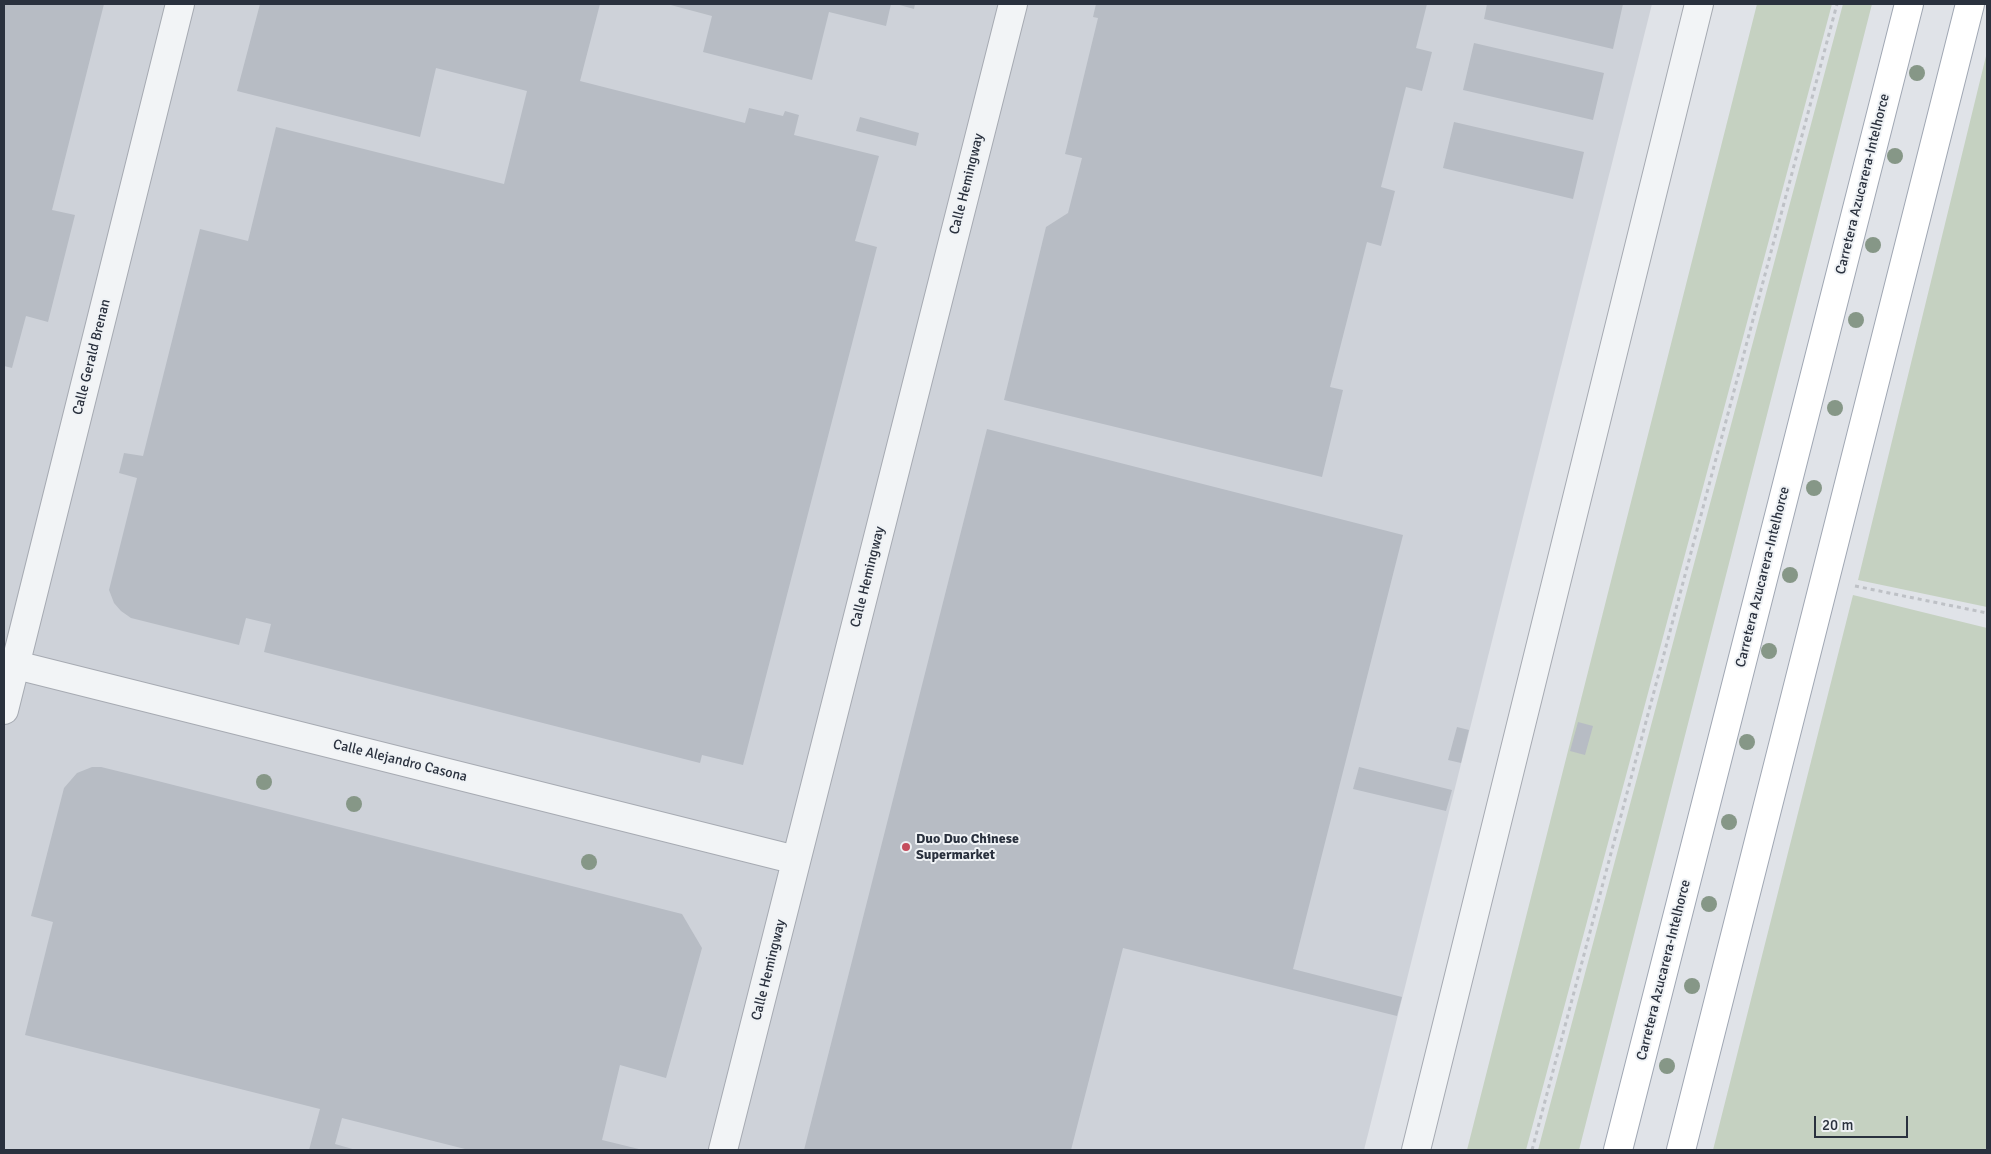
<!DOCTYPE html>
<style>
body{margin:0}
#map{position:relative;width:1991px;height:1154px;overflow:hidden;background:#e0e3e8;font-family:Signika,sans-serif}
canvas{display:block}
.frame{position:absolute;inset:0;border:5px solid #2a313e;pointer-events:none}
.scale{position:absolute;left:1814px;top:1116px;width:94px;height:22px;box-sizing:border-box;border:2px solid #2a313e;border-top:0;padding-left:6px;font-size:15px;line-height:18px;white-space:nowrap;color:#2a313e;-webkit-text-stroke:4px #eff2f5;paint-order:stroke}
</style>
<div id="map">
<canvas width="1991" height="1154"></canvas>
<div class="frame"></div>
<div class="scale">20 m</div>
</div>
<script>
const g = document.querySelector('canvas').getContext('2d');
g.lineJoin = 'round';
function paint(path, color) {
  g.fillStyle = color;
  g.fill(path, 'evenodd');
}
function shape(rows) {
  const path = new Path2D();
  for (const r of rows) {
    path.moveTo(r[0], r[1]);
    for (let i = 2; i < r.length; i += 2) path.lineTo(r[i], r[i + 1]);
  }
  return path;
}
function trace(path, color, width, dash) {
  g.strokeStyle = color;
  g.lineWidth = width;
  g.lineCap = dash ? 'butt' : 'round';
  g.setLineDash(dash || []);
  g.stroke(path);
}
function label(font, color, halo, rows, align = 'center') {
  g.font = font + ' Signika,sans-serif';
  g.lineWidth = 4;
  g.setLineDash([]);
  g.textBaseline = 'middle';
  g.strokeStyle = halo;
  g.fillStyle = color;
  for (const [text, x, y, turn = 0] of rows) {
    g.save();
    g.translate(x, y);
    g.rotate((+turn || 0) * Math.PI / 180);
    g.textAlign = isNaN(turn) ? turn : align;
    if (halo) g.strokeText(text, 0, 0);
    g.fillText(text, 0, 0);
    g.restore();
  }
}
paint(shape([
 [4,4,1652,4,1364,1150,4,1150]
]), '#ced2d9');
paint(shape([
 [1757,4,1832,4,1526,1150,1467,1150],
 [1843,4,1872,4,1579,1150,1538,1150],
 [1987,52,1987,607,1858,580],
 [1853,595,1987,628,1987,1150,1713,1150]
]), '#c5d1c1');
paint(shape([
 [4,4,104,4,52,210,75,215,48,322,26,316,12,368,4,366],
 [260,4,600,4,580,81,745,123,749,108,783,116,785,111,799,115,794,135,879,156,855,241,877,247,743,765,702,755,700,763,264,652,271,624,246,618,239,645,131,618,121,611,114,603,109,590,137,478,119,473,124,453,143,456,200,229,248,241,276,127,504,184,527,91,436,68,420,137,237,91],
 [667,4,891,4,886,26,829,12,812,80,703,52,712,16],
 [896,4,915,4,914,9],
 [1096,4,1427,4,1416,48,1432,52,1422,91,1406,87,1381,187,1395,191,1381,246,1367,242,1330,387,1343,390,1322,477,1004,400,1046,227,1068,213,1082,158,1065,154,1098,18,1093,17],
 [1487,4,1623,4,1613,49,1484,19],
 [1474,43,1604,73,1593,120,1463,90],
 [860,117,919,133,916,146,856,131],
 [1454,122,1584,152,1573,199,1443,168],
 [987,429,1403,535,1293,969,1402,997,1397,1016,1123,948,1071,1150,804,1150],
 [1578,722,1593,726,1585,755,1570,751],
 [1457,727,1469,730,1461,763,1448,760],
 [92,767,101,767,142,777,682,914,702,948,666,1078,620,1065,602,1140,643,1150,469,1150,342,1118,335,1144,356,1150,309,1150,320,1109,25,1035,53,922,31,916,64,788,77,773],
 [1359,767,1452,790,1446,811,1353,789]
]), '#b7bcc4');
const minor = shape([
 [4,662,796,860],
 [4,710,180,4],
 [723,1150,1013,4],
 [1416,1150,1699,4]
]);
const major = shape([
 [1618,1150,1909,4],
 [1681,1150,1970,4]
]);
trace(minor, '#a6aab2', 30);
trace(major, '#a0a7b3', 30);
trace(shape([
 [1855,586,1987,613],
 [1532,1150,1837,4]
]), '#bec1c6', 3, [4, 4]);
trace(minor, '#f2f4f6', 28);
trace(major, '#fff', 28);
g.fillStyle = '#869787';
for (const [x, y] of [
 [1917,73],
 [1895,156],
 [1873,245],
 [1856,320],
 [1835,408],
 [1814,488],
 [1790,575],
 [1769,651],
 [1747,742],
 [264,782],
 [354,804],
 [1729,822],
 [589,862],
 [1709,904],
 [1692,986],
 [1667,1066]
]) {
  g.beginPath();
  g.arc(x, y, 8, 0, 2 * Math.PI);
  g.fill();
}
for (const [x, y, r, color] of [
 [906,847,5,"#c54d5d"]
]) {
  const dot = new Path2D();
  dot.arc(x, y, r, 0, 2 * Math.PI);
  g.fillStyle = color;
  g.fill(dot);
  trace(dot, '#eff2f5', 2);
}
label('14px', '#2a313e', '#eff2f5', [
 ["Calle Hemingway",967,184,-76],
 ["Carretera Azucarera-Intelhorce",1863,184,-76],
 ["Calle Gerald Brenan",92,357,-76],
 ["Calle Hemingway",868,577,-76],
 ["Carretera Azucarera-Intelhorce",1763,577,-76],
 ["Calle Alejandro Casona",400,761,14],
 ["Calle Hemingway",769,970,-76],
 ["Carretera Azucarera-Intelhorce",1664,970,-76]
]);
label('bold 14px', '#2a313e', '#eff2f5', [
 ["Duo Duo Chinese",916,839],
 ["Supermarket",916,855]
], 'left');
</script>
